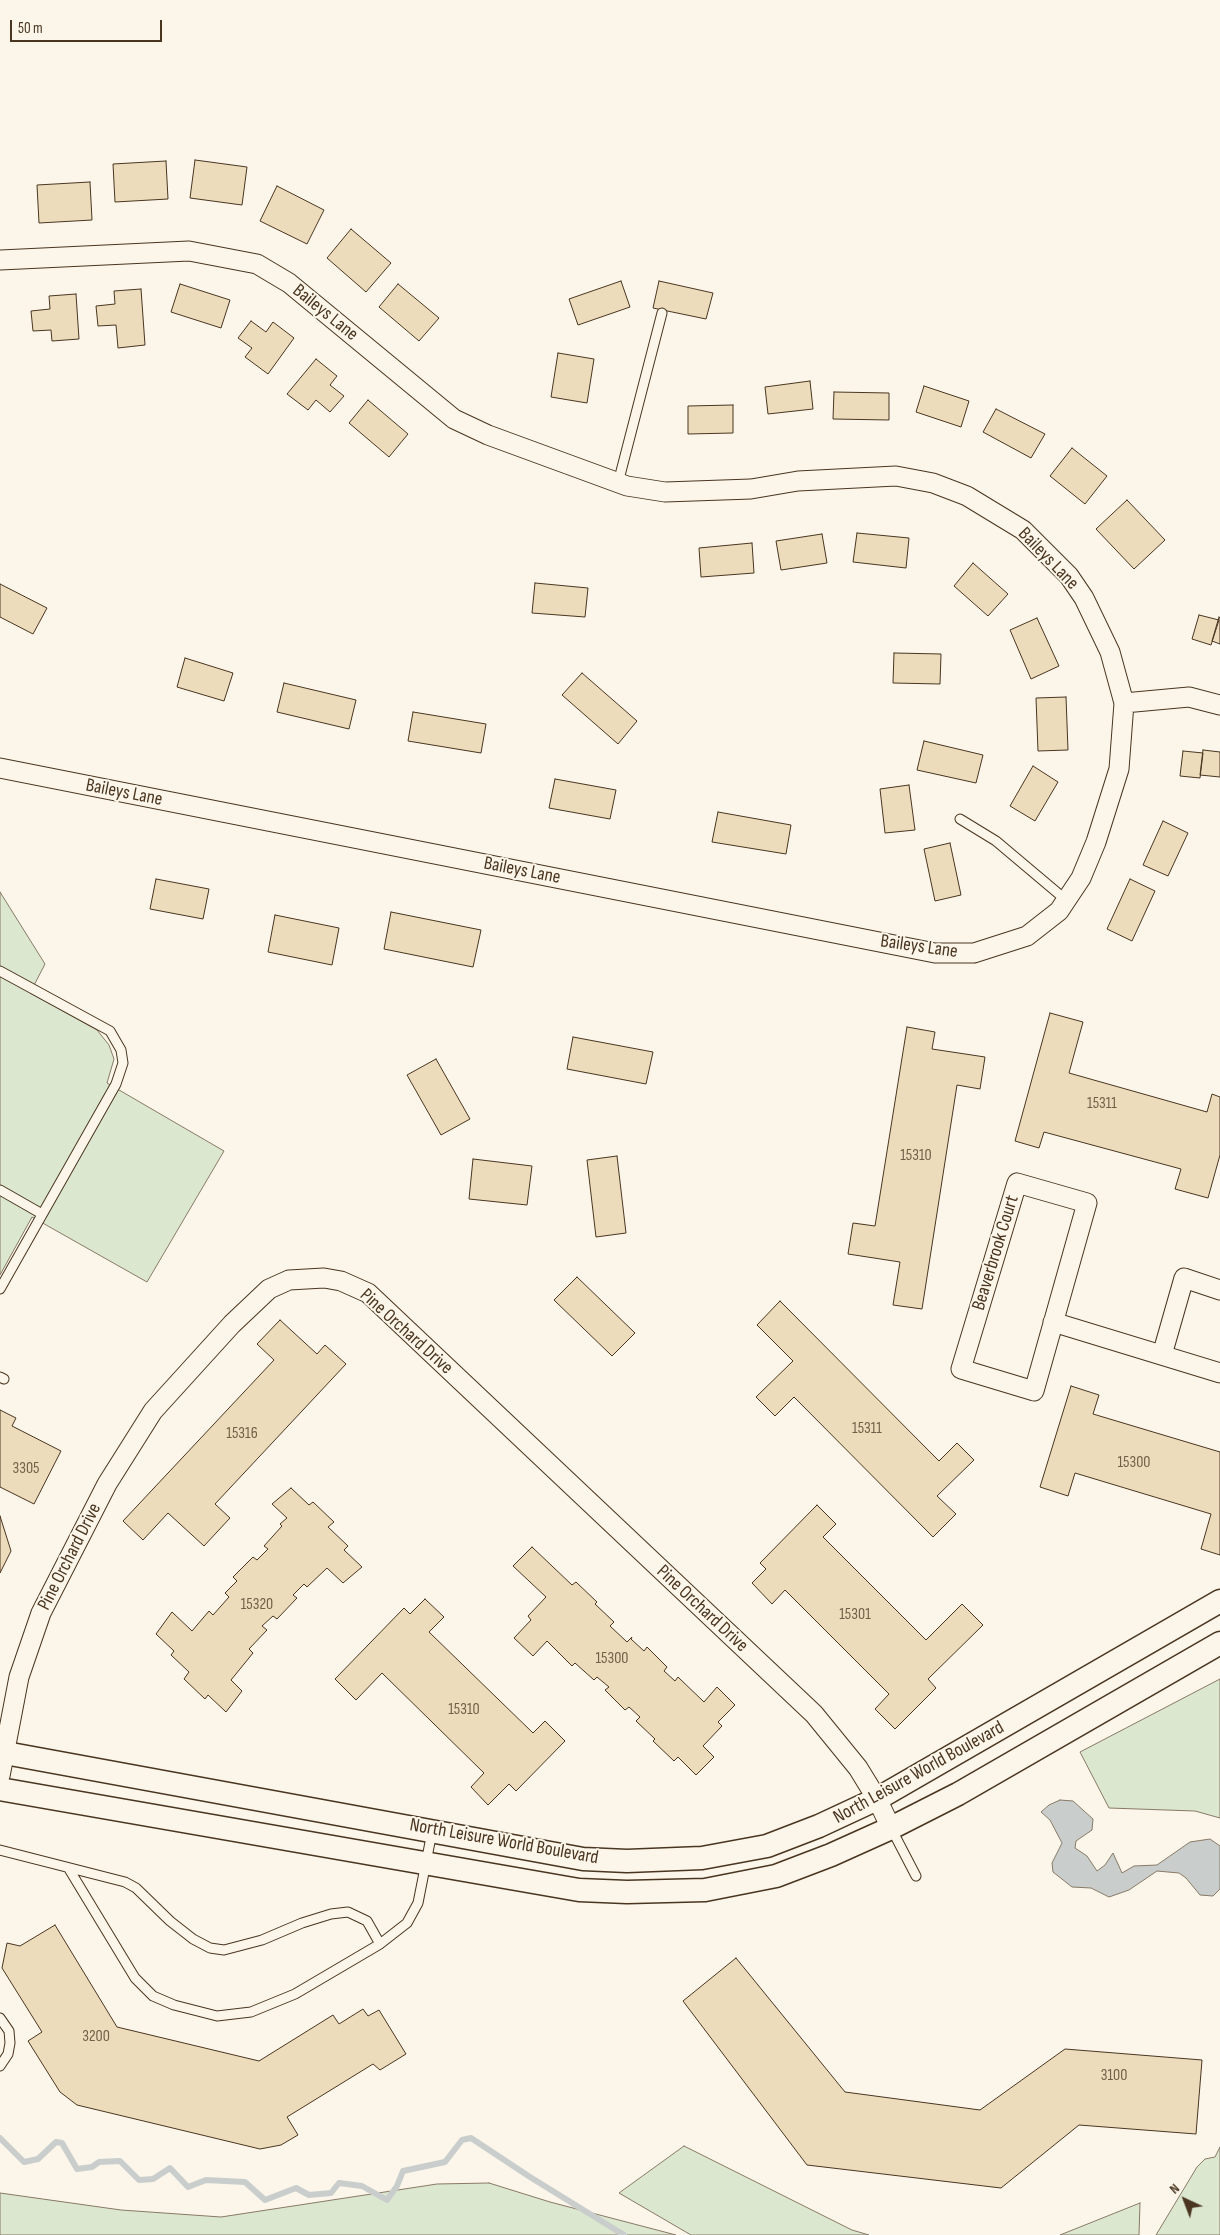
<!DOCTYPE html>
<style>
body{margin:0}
#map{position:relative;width:1220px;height:2235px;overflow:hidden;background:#fbf6e9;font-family:"Sofia Sans Condensed",sans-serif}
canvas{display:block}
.north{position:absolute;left:1160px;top:2175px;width:50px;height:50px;-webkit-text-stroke:4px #fbf6e9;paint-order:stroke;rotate:317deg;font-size:14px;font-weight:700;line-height:20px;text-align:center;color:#4a3520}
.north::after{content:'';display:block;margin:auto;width:18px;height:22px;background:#4a3520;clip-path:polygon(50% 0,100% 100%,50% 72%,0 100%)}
.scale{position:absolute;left:10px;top:20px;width:152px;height:22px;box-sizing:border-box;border:2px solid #4a3520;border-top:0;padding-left:6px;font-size:15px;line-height:18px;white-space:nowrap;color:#4a3520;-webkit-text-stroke:4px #fbf6e9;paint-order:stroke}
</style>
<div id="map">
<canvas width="1220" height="2235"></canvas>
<div class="north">N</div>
<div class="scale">50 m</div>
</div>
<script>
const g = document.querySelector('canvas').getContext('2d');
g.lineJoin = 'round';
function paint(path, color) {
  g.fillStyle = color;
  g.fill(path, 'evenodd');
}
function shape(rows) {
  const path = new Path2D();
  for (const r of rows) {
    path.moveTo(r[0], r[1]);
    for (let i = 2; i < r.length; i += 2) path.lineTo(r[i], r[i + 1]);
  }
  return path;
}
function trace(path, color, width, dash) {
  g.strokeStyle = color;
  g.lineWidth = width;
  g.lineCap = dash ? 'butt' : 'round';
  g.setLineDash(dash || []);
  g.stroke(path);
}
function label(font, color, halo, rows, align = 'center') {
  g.font = font + ' "Sofia Sans Condensed",sans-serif';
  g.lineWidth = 4;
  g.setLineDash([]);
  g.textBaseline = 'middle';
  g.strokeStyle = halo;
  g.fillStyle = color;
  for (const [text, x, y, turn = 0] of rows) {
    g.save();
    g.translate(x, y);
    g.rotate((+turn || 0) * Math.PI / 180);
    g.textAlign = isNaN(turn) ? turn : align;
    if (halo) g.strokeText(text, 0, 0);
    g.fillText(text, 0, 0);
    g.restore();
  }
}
const green = shape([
 [0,892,45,964,30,993,97,1030,109,1045,114,1059,107,1083,224,1151,147,1282,32,1217,0,1275,0,892],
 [1220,1679,1220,1818,1195,1811,1109,1808,1080,1752,1220,1679],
 [684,2146,852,2230,869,2235,691,2235,619,2193,684,2146],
 [1220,2147,1220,2235,1156,2235,1197,2167,1205,2159,1215,2157,1220,2147],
 [489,2183,550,2202,676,2235,0,2235,0,2193,121,2210,221,2217,437,2184,489,2183],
 [1140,2203,1139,2235,1060,2235,1140,2203]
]);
paint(green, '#dce7d0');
trace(green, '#887966', 1);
const water = shape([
 [1060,1800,1073,1801,1093,1819,1092,1830,1076,1841,1075,1848,1087,1856,1097,1871,1105,1865,1113,1853,1122,1873,1134,1866,1157,1865,1190,1842,1210,1839,1220,1846,1220,1889,1213,1896,1200,1895,1186,1878,1179,1873,1157,1871,1129,1890,1109,1897,1091,1888,1072,1887,1053,1872,1052,1863,1062,1843,1050,1820,1041,1812,1049,1805,1060,1800]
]);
paint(water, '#c9cecd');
trace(water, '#887966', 1);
trace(shape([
 [0,2138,24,2162,38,2159,56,2142,62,2143,77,2169,92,2167,99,2162,120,2161,139,2180,153,2179,170,2168,188,2187,206,2180,245,2182,265,2200,296,2188,309,2195,331,2193,339,2183,362,2186,387,2200,397,2186,403,2171,445,2162,462,2140,471,2138,530,2177,624,2235]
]), '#c9cecd', 6);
const building = shape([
 [195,160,247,167,242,205,190,198,195,160],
 [166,161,168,199,115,202,113,164,166,161],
 [90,182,92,220,39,223,37,185,90,182],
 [277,186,324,210,307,244,260,221,277,186],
 [351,229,391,263,366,292,327,258,351,229],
 [621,281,630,307,578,325,569,299,621,281],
 [659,281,713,293,706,319,653,308,659,281],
 [180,284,230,300,221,328,171,312,180,284],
 [398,284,439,318,419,341,379,307,398,284],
 [141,289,145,345,118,348,116,325,98,326,96,306,115,304,114,291,141,289],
 [76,294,79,339,52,341,51,330,33,331,31,311,50,309,49,296,76,294],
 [251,321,266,332,273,322,294,338,268,374,245,357,252,348,238,338,251,321],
 [558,353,594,359,587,403,551,397,558,353],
 [316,359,337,376,330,385,344,396,330,412,316,400,308,410,287,394,316,359],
 [810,381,813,409,768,414,765,387,810,381],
 [924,386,969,401,961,427,916,412,924,386],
 [834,392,889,393,889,420,833,419,834,392],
 [368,400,408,434,389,457,349,423,368,400],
 [733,405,733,433,688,434,688,406,733,405],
 [996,409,1045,434,1031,458,983,432,996,409],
 [1072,448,1107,476,1085,504,1050,476,1072,448],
 [1127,500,1165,540,1134,569,1096,529,1127,500],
 [857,533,909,538,906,568,853,562,857,533],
 [822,534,827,563,781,570,776,541,822,534],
 [752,543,754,573,701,577,699,548,752,543],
 [973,563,1008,594,988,616,954,586,973,563],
 [535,583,588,588,585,617,532,613,535,583],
 [0,584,47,608,33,634,0,617,0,584],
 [1199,615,1219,620,1211,645,1192,639,1199,615],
 [1219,617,1220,618,1220,644,1212,641,1219,617],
 [1037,618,1059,666,1031,679,1010,630,1037,618],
 [894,653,941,654,940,684,893,683,894,653],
 [185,658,233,673,224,701,177,687,185,658],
 [582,673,637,721,618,744,562,695,582,673],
 [284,683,356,700,349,729,277,712,284,683],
 [1066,697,1068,750,1038,751,1036,698,1066,697],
 [413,712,486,724,481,753,408,741,413,712],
 [924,741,983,755,976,783,917,770,924,741],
 [1203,750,1220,752,1220,777,1200,775,1203,750],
 [1183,751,1203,753,1200,778,1180,776,1183,751],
 [1033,766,1058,782,1035,821,1010,806,1033,766],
 [555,779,616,790,610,819,549,808,555,779],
 [909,785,915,830,885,833,880,789,909,785],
 [718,812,791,825,786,854,712,842,718,812],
 [1163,821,1188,833,1168,876,1143,865,1163,821],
 [950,843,961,895,935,901,924,849,950,843],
 [156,879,209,889,203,919,150,909,156,879],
 [1130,879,1155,891,1132,941,1107,929,1130,879],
 [391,912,481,930,473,967,384,949,391,912],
 [275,915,339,928,332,965,268,952,275,915],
 [1050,1013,1083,1022,1069,1073,1207,1112,1212,1094,1220,1097,1220,1155,1208,1198,1175,1189,1181,1169,1044,1132,1039,1148,1015,1141,1050,1013],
 [907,1027,935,1032,932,1049,985,1057,980,1089,957,1085,922,1309,893,1305,900,1262,848,1254,853,1223,875,1226,907,1027],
 [573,1037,653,1052,646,1084,567,1069,573,1037],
 [436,1059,470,1119,441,1135,407,1075,436,1059],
 [617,1156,626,1233,596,1237,587,1160,617,1156],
 [473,1159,532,1166,527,1205,469,1199,473,1159],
 [577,1277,635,1333,612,1356,554,1300,577,1277],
 [780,1301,939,1461,957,1443,974,1460,937,1496,956,1514,933,1537,794,1397,775,1416,756,1397,793,1361,757,1325,780,1301],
 [280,1320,317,1354,325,1345,346,1364,215,1504,230,1518,204,1546,168,1513,143,1540,123,1521,274,1360,257,1344,280,1320],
 [1071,1386,1099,1395,1093,1414,1220,1452,1220,1555,1201,1549,1211,1514,1075,1473,1068,1496,1040,1487,1071,1386],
 [0,1410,16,1418,12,1426,61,1451,34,1504,0,1487,0,1410],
 [291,1488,309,1505,313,1502,334,1522,328,1527,348,1546,344,1550,362,1567,343,1583,327,1568,307,1587,304,1584,293,1595,297,1598,277,1619,273,1616,262,1626,267,1630,249,1649,253,1653,231,1680,242,1691,226,1712,208,1695,205,1699,184,1679,189,1672,171,1655,174,1651,156,1634,172,1612,192,1631,209,1611,213,1615,229,1597,225,1593,237,1581,233,1577,253,1557,257,1560,268,1549,264,1546,282,1526,280,1524,287,1518,272,1504,291,1488],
 [817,1505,836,1524,823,1537,926,1640,962,1604,983,1625,928,1679,936,1688,895,1729,875,1709,889,1694,785,1590,772,1604,752,1583,766,1569,760,1563,817,1505],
 [0,1516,11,1551,0,1573,0,1516],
 [532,1547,572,1585,576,1582,597,1602,595,1604,614,1622,610,1626,627,1642,632,1637,631,1639,644,1651,647,1647,667,1667,664,1671,675,1681,678,1677,704,1702,717,1687,735,1705,718,1722,722,1726,703,1746,714,1757,696,1775,678,1757,674,1761,653,1741,655,1739,636,1721,640,1717,629,1707,625,1710,605,1690,609,1687,597,1677,594,1680,575,1663,572,1666,547,1641,533,1656,514,1638,531,1620,528,1616,546,1597,513,1566,532,1547],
 [425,1599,444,1617,429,1632,533,1733,545,1721,565,1741,516,1791,509,1784,488,1805,471,1787,484,1773,382,1673,356,1700,335,1679,404,1608,410,1614,425,1599],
 [55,1925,117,2027,259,2061,333,2015,339,2024,363,2009,368,2016,379,2010,406,2054,380,2070,373,2064,287,2117,298,2135,281,2145,260,2149,77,2105,60,2092,28,2041,42,2032,2,1968,7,1943,20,1946,55,1925],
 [736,1958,845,2092,980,2110,1065,2049,1202,2060,1196,2134,1079,2125,1001,2188,807,2165,683,2001,736,1958]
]);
paint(building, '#ecdcbc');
trace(building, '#4a3520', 1);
const service = shape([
 [618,483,662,313],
 [960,819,996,841,1066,900],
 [0,971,110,1031,121,1050,123,1063,116,1084,0,1289],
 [0,1190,42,1214],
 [0,1377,4,1379],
 [891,1828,916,1876],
 [0,1850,125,1882,136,1888,170,1921,193,1939,210,1948,224,1950,262,1940,302,1923,331,1914,348,1912,367,1921,380,1944],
 [69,1869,135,1978,153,1996,174,2005,217,2016,251,2012,295,1994,380,1944,407,1923,418,1903,432,1832],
 [0,2018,9,2031,10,2043,8,2054,0,2066]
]);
const minor = shape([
 [0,260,189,251,257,264,289,283,454,419,488,435,627,486,665,492,751,489,798,481,896,476,933,483,967,496,1023,530,1069,576,1084,598,1110,652,1124,703,1119,769,1096,842,1081,878,1059,911,1027,936,974,953,935,953,0,768],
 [1124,703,1189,697,1220,705],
 [1017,1183,1087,1203,1034,1391,961,1369,1017,1183],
 [1053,1322,1220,1373],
 [1162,1355,1184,1278,1220,1290],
 [0,1776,19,1677,41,1613,107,1484,153,1411,232,1324,269,1289,289,1280,324,1278,341,1281,368,1293,814,1714,858,1768,877,1799,891,1828]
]);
const tertiary = shape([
 [0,1752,583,1859,627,1861,702,1858,767,1846,819,1826,877,1799,1220,1601],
 [0,1789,579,1890,627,1892,705,1890,776,1876,831,1855,891,1828,958,1794,1220,1643]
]);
trace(service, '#4a3520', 11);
trace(minor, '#4a3520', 21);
trace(tertiary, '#4a3520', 25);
trace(service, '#fbf6e9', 9);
trace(minor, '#fbf6e9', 19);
trace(tertiary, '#fbf6e9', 22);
label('16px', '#725f47', null, [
 ["15311",1102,1104],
 ["15310",916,1156],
 ["15311",867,1429],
 ["15316",242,1434],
 ["15300",1134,1463],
 ["3305",26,1469],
 ["15320",257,1605],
 ["15301",855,1615],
 ["15300",612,1659],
 ["15310",464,1710],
 ["3200",96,2037],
 ["3100",1114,2076]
]);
label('19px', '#4a3520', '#fbf6e9', [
 ["Baileys Lane",325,313,39],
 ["Baileys Lane",1048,559,46],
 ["Baileys Lane",124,793,11],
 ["Baileys Lane",522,871,11],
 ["Baileys Lane",919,947,8],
 ["Beaverbrook Court",996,1253,-73],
 ["Pine Orchard Drive",406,1332,42],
 ["Pine Orchard Drive",70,1557,-63],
 ["Pine Orchard Drive",702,1609,43],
 ["North Leisure World Boulevard",919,1773,-29],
 ["North Leisure World Boulevard",504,1842,10]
]);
</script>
